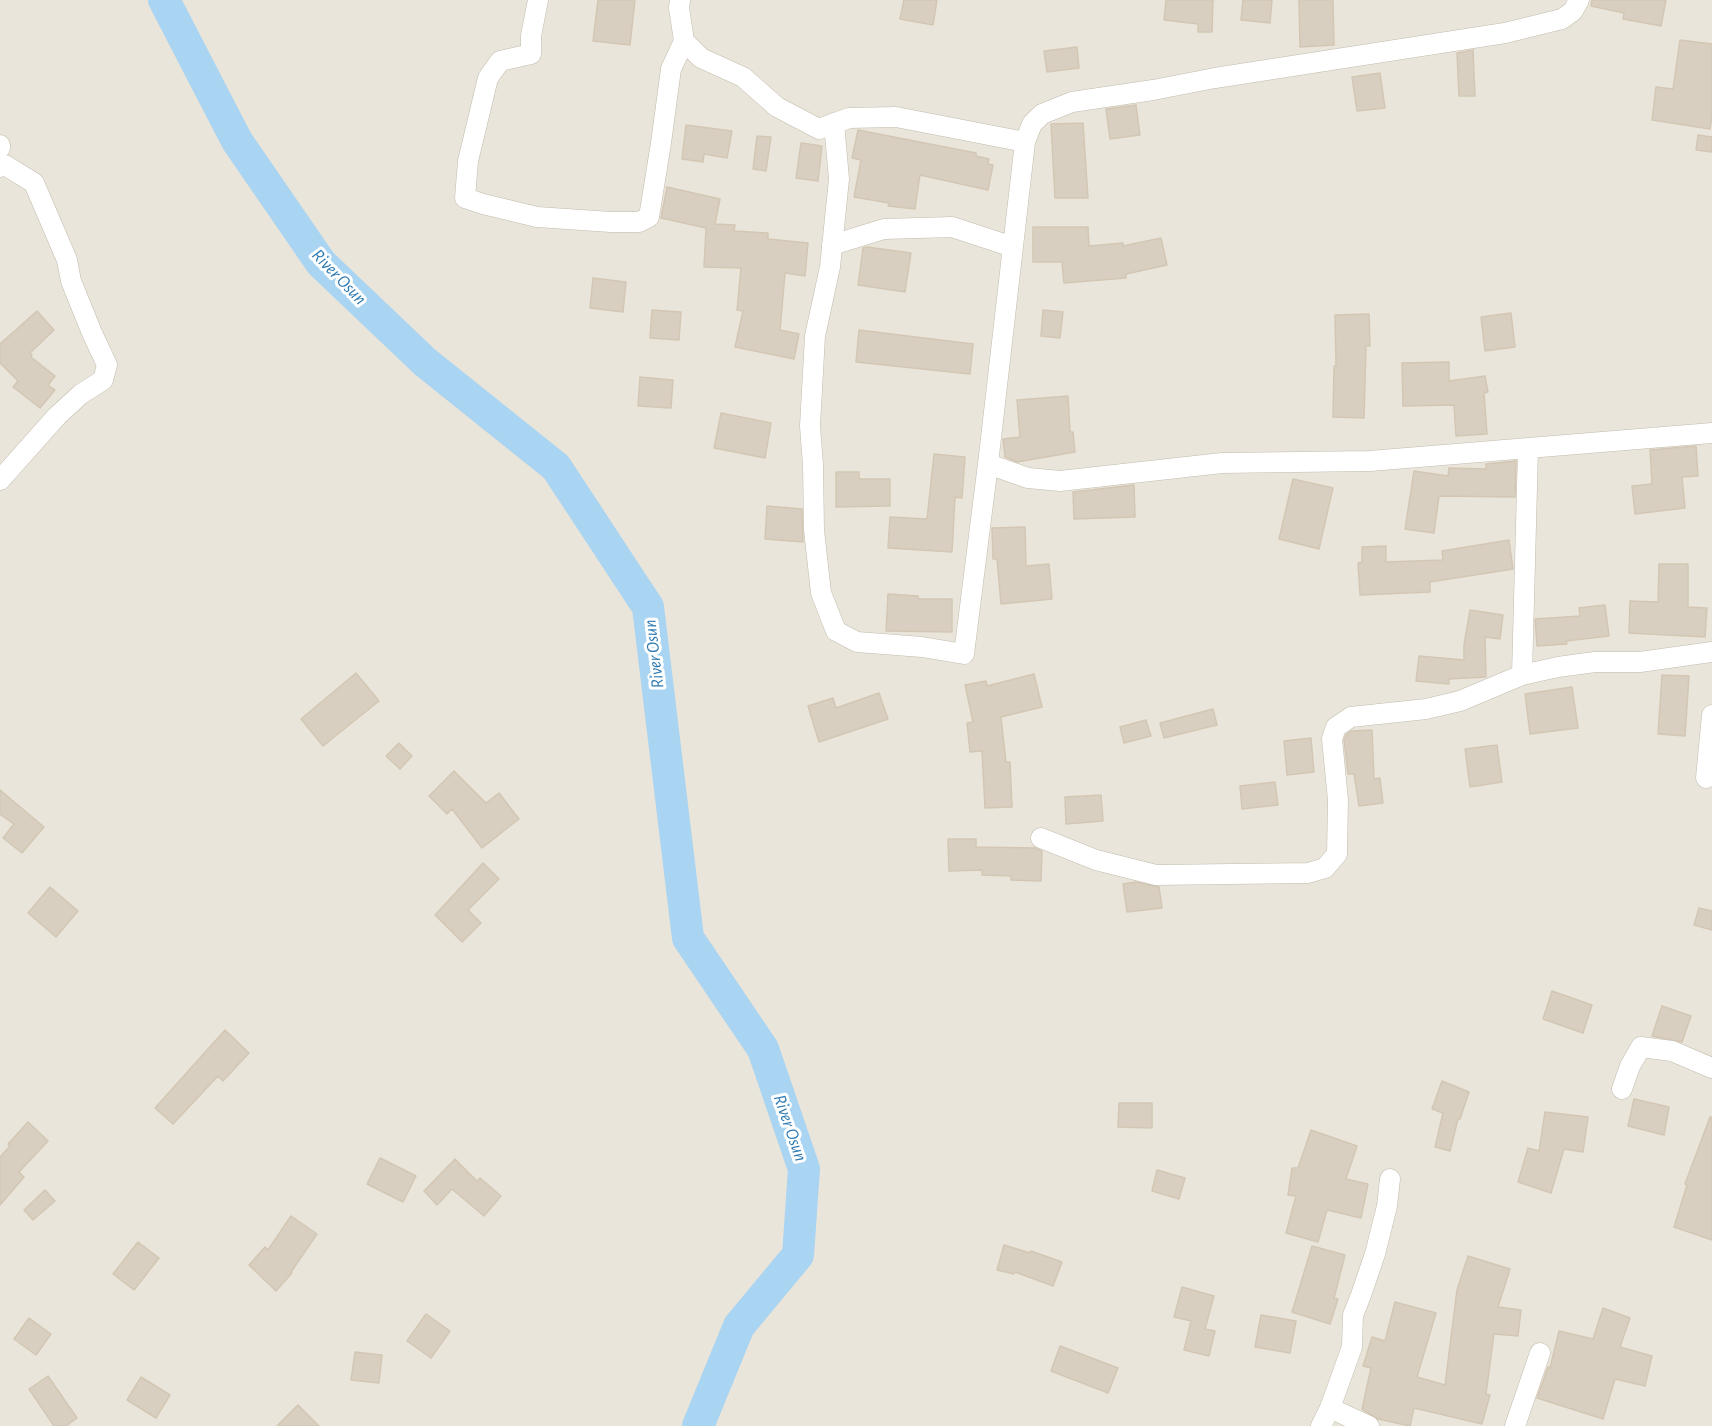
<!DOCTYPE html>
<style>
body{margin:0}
canvas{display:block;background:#f6f3ec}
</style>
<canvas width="1712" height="1426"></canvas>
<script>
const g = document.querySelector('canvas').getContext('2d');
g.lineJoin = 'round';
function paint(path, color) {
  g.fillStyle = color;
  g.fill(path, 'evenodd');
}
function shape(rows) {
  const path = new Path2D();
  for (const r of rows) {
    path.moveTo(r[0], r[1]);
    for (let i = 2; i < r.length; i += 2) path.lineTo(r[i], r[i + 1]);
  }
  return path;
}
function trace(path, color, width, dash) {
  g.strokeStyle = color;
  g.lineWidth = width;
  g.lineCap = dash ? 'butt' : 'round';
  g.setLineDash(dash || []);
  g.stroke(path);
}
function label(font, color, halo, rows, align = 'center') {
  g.font = font + ' "Alegreya Sans",sans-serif';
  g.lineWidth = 6;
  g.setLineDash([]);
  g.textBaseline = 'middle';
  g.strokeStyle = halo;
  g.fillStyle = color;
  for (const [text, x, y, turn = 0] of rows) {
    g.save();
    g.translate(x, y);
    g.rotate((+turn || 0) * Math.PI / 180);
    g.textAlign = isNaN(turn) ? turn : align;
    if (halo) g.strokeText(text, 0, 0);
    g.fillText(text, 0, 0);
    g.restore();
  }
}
paint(shape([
 [0,0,1712,0,1712,1426,0,1426]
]), '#eae5da');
trace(shape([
 [164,0,237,141,321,263,425,362,556,467,648,607,688,938,763,1049,804,1169,798,1255,739,1326,698,1426]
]), '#a9d4f2', 32);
const building = shape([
 [598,0,635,0,630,45,593,41,598,0],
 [904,0,937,0,933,25,900,19,904,0],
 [1166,0,1213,0,1212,32,1198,32,1198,24,1164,20,1166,0],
 [1243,0,1272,0,1270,23,1241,20,1243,0],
 [1299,0,1333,0,1334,45,1300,47,1299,0],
 [1592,0,1666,0,1661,26,1623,19,1624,13,1591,6,1592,0],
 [1680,40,1712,44,1712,116,1710,129,1652,120,1656,87,1673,89,1680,40],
 [1077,47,1079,68,1047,72,1044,51,1077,47],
 [1473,50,1475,96,1459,96,1457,53,1473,50],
 [1380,73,1385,108,1357,111,1352,77,1380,73],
 [1136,105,1140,135,1110,139,1106,109,1136,105],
 [1083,123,1088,198,1055,198,1051,124,1083,123],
 [686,125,732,131,727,158,704,154,703,162,682,159,686,125],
 [858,130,976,153,976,156,989,159,988,164,993,165,988,190,920,175,915,209,888,206,889,203,854,197,861,160,852,158,858,130],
 [1698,135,1712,137,1712,152,1696,150,1698,135],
 [757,136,771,137,766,171,753,169,757,136],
 [801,143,822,146,818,181,796,178,801,143],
 [667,187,720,199,715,224,735,225,734,231,768,233,768,239,808,243,805,276,785,273,780,330,799,334,794,359,735,347,743,311,737,310,741,268,704,267,706,228,661,218,667,187],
 [1033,227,1088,227,1089,246,1123,243,1123,246,1161,238,1167,265,1126,274,1126,278,1064,283,1062,262,1033,262,1033,227],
 [867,247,911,253,905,292,858,285,863,248,867,247],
 [593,278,626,282,623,312,590,308,593,278],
 [652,310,681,312,679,340,650,338,652,310],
 [1043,310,1063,312,1060,338,1041,336,1043,310],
 [37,311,54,330,30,353,32,355,31,357,55,376,48,385,55,390,40,408,13,387,18,381,0,363,0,344,37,311],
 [1511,313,1515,347,1485,351,1481,317,1511,313],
 [1369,314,1370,346,1366,346,1364,418,1333,417,1334,366,1336,366,1335,315,1369,314],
 [859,330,973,344,970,374,856,362,859,330],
 [1449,362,1449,381,1485,376,1488,392,1484,393,1487,434,1456,436,1454,405,1403,406,1402,363,1449,362],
 [640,377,673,380,671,408,638,406,640,377],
 [1068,396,1070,432,1073,432,1075,452,1017,462,1005,457,1003,439,1020,437,1017,400,1068,396],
 [721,413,771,423,765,458,714,448,721,413],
 [1696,446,1698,476,1682,477,1685,508,1635,514,1632,486,1652,484,1650,450,1696,446],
 [934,454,965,457,962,498,955,497,952,552,888,548,890,517,927,519,934,454],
 [1516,461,1515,497,1439,496,1434,533,1405,529,1414,471,1448,476,1449,468,1486,469,1486,464,1516,461],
 [836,472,859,472,859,479,890,479,890,506,836,507,836,472],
 [1293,479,1333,488,1319,549,1279,539,1293,479],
 [1134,485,1135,517,1074,519,1073,492,1134,485],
 [767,506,802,509,803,542,765,539,767,506],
 [1025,527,1026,566,1049,564,1052,599,1001,604,997,559,993,559,992,528,1025,527],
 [1509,540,1513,569,1430,582,1430,592,1360,595,1358,563,1362,562,1362,547,1386,546,1386,562,1443,560,1442,551,1509,540],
 [1659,564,1688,564,1688,607,1707,608,1705,637,1629,633,1630,601,1658,602,1659,564],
 [888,594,918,596,918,599,952,599,952,632,886,631,888,594],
 [1605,605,1609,636,1566,641,1567,644,1537,646,1535,619,1580,616,1579,608,1605,605],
 [1470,610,1503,615,1500,639,1485,637,1486,677,1449,679,1449,684,1416,681,1419,656,1464,660,1464,645,1470,610],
 [356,673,379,701,323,746,301,719,356,673],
 [1034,674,1042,707,1001,717,1006,762,1010,762,1012,807,985,808,982,751,970,752,967,723,973,722,965,685,986,681,987,686,1034,674],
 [1662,675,1689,676,1685,736,1658,734,1662,675],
 [1572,687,1578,728,1530,734,1525,694,1572,687],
 [879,693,888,719,819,742,808,706,833,698,836,708,879,693],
 [1213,709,1217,725,1164,738,1160,723,1213,709],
 [1146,720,1151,736,1124,743,1120,727,1146,720],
 [1372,730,1374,779,1380,778,1383,803,1359,806,1354,774,1348,774,1344,740,1346,735,1351,731,1372,730],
 [1311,738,1314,772,1287,775,1284,741,1311,738],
 [399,743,412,756,400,769,386,756,399,743],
 [1497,745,1502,782,1470,787,1465,749,1497,745],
 [454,771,486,803,499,793,519,819,482,848,452,809,447,814,429,796,454,771],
 [1275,782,1278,805,1242,809,1240,786,1275,782],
 [0,790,44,827,22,853,3,838,14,824,0,814,0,790],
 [1101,795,1103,821,1066,824,1065,797,1101,795],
 [948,839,976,839,976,847,1035,848,1042,851,1041,881,1011,880,1011,876,982,875,982,870,949,871,948,839],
 [483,863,499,879,468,910,481,923,462,942,435,915,483,863],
 [1136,882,1159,887,1162,908,1127,912,1123,884,1136,882],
 [50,887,78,911,56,937,28,913,50,887],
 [1699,908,1712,911,1712,930,1694,925,1699,908],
 [1552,991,1592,1005,1583,1033,1543,1019,1552,991],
 [1662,1006,1691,1016,1682,1042,1652,1036,1662,1006],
 [225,1030,249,1053,223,1081,218,1076,173,1124,155,1108,225,1030],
 [1442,1081,1469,1092,1460,1119,1458,1119,1450,1151,1435,1147,1443,1113,1432,1109,1442,1081],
 [1634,1099,1669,1107,1664,1135,1628,1126,1634,1099],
 [1119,1103,1152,1103,1152,1128,1118,1127,1119,1103],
 [1545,1112,1588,1117,1583,1152,1564,1149,1551,1193,1518,1182,1528,1148,1539,1151,1545,1112],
 [1710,1117,1712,1117,1712,1240,1674,1227,1687,1185,1685,1184,1710,1117],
 [28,1122,48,1141,19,1172,24,1177,0,1205,0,1157,10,1146,8,1144,28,1122],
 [1311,1130,1357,1146,1346,1179,1368,1184,1361,1218,1327,1210,1318,1242,1286,1233,1296,1196,1288,1195,1292,1168,1298,1168,1311,1130],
 [380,1158,416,1176,403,1202,367,1184,380,1158],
 [455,1159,477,1181,480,1178,501,1196,484,1216,452,1189,437,1205,424,1191,455,1159],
 [1157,1170,1185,1178,1179,1199,1152,1191,1157,1170],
 [45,1190,55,1201,33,1220,24,1210,45,1190],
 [291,1216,317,1234,291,1272,292,1273,276,1291,249,1265,265,1247,268,1250,291,1216],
 [138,1242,159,1258,134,1290,113,1274,138,1242],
 [1004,1245,1030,1253,1031,1251,1062,1262,1053,1286,1015,1272,1014,1274,997,1270,1004,1245],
 [1312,1246,1345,1255,1334,1298,1338,1299,1330,1324,1292,1312,1312,1246],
 [1468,1256,1510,1269,1498,1307,1521,1310,1518,1336,1494,1334,1486,1394,1490,1395,1482,1424,1414,1408,1410,1426,1378,1419,1362,1409,1371,1368,1363,1366,1372,1337,1385,1341,1395,1302,1436,1313,1417,1377,1445,1385,1457,1290,1468,1256],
 [1182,1287,1214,1296,1205,1329,1215,1331,1209,1356,1184,1350,1191,1321,1174,1317,1182,1287],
 [1603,1308,1630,1318,1620,1347,1652,1356,1645,1386,1615,1379,1603,1419,1537,1398,1548,1367,1550,1368,1559,1331,1593,1339,1603,1308],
 [426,1314,450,1331,431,1358,407,1341,426,1314],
 [1261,1315,1296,1321,1290,1353,1255,1347,1261,1315],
 [29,1318,51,1334,36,1355,14,1339,29,1318],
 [1060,1346,1118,1368,1108,1393,1051,1371,1060,1346],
 [355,1352,382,1355,379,1383,351,1380,355,1352],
 [48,1376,77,1418,66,1426,54,1426,29,1389,48,1376],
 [141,1377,170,1395,156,1418,127,1400,141,1377],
 [298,1405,319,1426,277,1426,298,1405]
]);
paint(building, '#d8cfc1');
trace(building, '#d3c7b4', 1.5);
const minor = shape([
 [538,0,531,36,531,54,500,61,488,78,468,161,465,198,483,204,537,217,611,222,639,222,649,217,661,143,671,69,684,41],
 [680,0,679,8,684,41,701,58,743,77,777,107,819,129,849,118,896,117,1025,142],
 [834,123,839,179,830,267,815,336,810,426,813,465,814,530,821,593,836,631,857,642,922,647,964,654,988,464,1025,142,1032,124,1042,114,1072,102,1153,90,1215,78,1505,33,1562,19,1573,11,1579,0],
 [0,145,0,148],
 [0,167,5,165,34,183,67,260,71,281,92,333,107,365,103,380,81,394,57,416,0,480],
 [832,245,884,229,952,227,1013,247],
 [988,464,1028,478,1060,481,1222,463,1370,461,1712,433],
 [1522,675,1528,449],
 [1706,778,1712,715],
 [1041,838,1096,860,1156,875,1308,873,1325,868,1337,854,1338,800,1332,739,1336,727,1351,717,1426,709,1460,701,1522,675,1558,667,1595,662,1640,662,1712,652],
 [1622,1089,1630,1066,1641,1047,1672,1051,1712,1068],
 [1330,1408,1352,1347,1353,1315,1361,1295,1375,1254,1387,1206,1390,1179],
 [1321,1426,1330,1408,1369,1426],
 [1515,1426,1540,1353]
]);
trace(minor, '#c2bbae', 21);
trace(minor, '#fff', 20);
label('italic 18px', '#2e7ab2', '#fff', [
 ["River Osun",339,277,46],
 ["River Osun",654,654,-97],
 ["River Osun",790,1128,71]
]);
</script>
